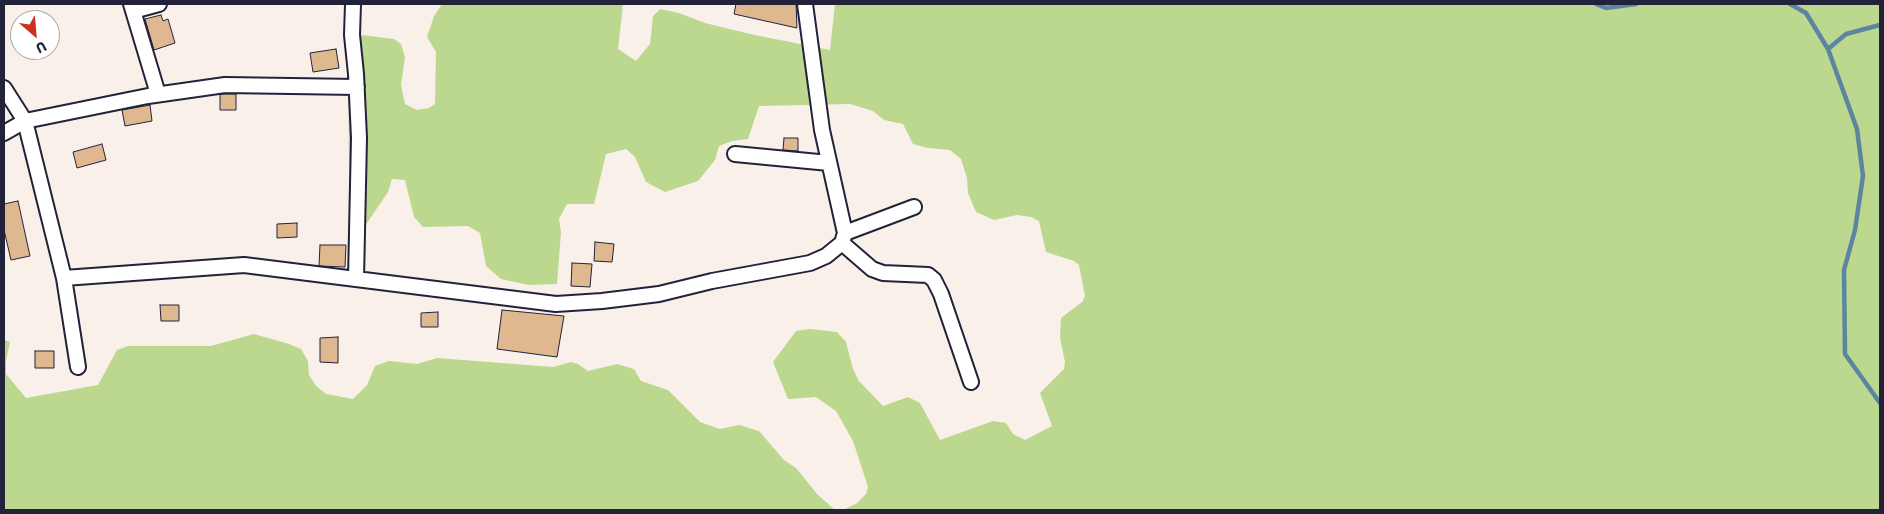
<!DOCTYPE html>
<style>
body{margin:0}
#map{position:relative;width:1884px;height:514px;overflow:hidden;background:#f9f1e9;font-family:"Shantell Sans",sans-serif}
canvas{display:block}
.frame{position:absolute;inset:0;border:5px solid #22223b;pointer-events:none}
.north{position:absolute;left:10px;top:10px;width:50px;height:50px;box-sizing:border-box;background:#fff;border:1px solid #a7a7b1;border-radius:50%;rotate:153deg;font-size:14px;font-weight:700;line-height:20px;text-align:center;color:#22223b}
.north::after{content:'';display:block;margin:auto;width:18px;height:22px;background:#c8321e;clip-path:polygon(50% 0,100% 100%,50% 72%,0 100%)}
</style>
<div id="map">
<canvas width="1884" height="514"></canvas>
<div class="frame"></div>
<div class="north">U</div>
</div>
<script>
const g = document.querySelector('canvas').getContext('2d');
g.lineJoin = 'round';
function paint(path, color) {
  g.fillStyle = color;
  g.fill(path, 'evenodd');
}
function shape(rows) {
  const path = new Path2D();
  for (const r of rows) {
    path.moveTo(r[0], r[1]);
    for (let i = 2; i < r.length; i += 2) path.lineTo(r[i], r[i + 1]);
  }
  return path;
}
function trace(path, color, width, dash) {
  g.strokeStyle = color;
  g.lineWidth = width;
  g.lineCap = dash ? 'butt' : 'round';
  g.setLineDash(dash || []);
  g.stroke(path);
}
paint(shape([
 [442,4,623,4,618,49,636,61,650,44,653,16,660,9,679,13,705,23,750,34,830,50,835,4,1880,4,1880,510,843,510,857,503,866,494,868,487,853,441,836,411,816,397,788,399,773,362,796,331,810,329,837,332,846,342,853,369,859,381,883,406,908,397,920,403,940,440,993,421,1006,423,1013,434,1025,440,1052,426,1040,393,1064,369,1065,362,1060,338,1061,318,1082,302,1085,296,1079,265,1074,261,1046,252,1039,221,1031,217,1017,215,994,220,976,212,968,193,967,178,961,159,950,150,928,148,913,144,903,124,884,120,873,111,850,104,759,106,748,139,732,141,719,146,715,160,698,181,665,192,646,182,635,157,626,149,606,154,594,204,567,204,559,219,561,232,557,284,529,285,501,279,486,266,480,233,468,226,423,227,414,217,405,180,392,179,388,192,367,223,352,221,349,162,348,58,362,35,394,39,401,44,405,57,401,85,405,104,417,110,429,108,435,104,436,52,427,37,434,16],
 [254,334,289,344,301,349,308,361,309,375,316,386,326,394,353,399,367,385,375,366,389,361,417,364,437,358,553,367,571,362,578,364,588,371,617,364,634,369,641,381,668,390,700,422,720,429,739,425,759,431,784,460,796,468,817,494,835,510,4,510,4,340,10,342,6,361,6,374,26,398,98,385,117,350,128,346,211,346]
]), '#bcd78e');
trace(shape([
 [1596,4,1606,8,1636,4],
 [1790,4,1806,13,1828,49,1857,129,1863,176,1855,230,1844,270,1845,354,1880,403],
 [1828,49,1846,34,1880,25]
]), '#5c85a0', 4.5);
const building = shape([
 [736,4,796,4,797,28,734,14,736,4],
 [161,15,163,21,168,19,175,43,154,50,145,19,161,15],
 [336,49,339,68,313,72,310,53,336,49],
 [220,94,236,94,236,110,220,110,220,94],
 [150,105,152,121,125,126,122,110,150,105],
 [784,138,798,138,798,151,783,150,784,138],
 [102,144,106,160,77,168,73,152,102,144],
 [18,201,30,256,11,260,4,230,4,204,18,201],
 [297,223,297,237,277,238,277,224,297,223],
 [595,242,614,244,612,262,594,261,595,242],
 [320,245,346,245,345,267,319,266,320,245],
 [572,263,592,264,590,287,571,286,572,263],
 [160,305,179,305,179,321,161,321,160,305],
 [502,310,564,316,557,357,497,349,502,310],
 [438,312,438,327,421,327,421,313,438,312],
 [338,337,338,363,320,362,320,338,338,337],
 [35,351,54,351,54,368,35,368,35,351]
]);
paint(building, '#dfb890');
trace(building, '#22223b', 1);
const minor = shape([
 [131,4,158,94],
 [353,4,352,35,356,74,359,138,356,279],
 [133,11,159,4],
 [4,88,25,121,64,278,244,265,556,304,602,301,659,294,712,281,810,263,826,256,842,243,845,233,822,130,805,4],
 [4,133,25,121,148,96,225,85,357,87],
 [735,154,829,163],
 [845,233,914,207],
 [842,243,872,269,883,273,928,275,934,280,941,294,971,382],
 [64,278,78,367]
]);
trace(minor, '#22223b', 18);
trace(minor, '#fff', 14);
</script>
